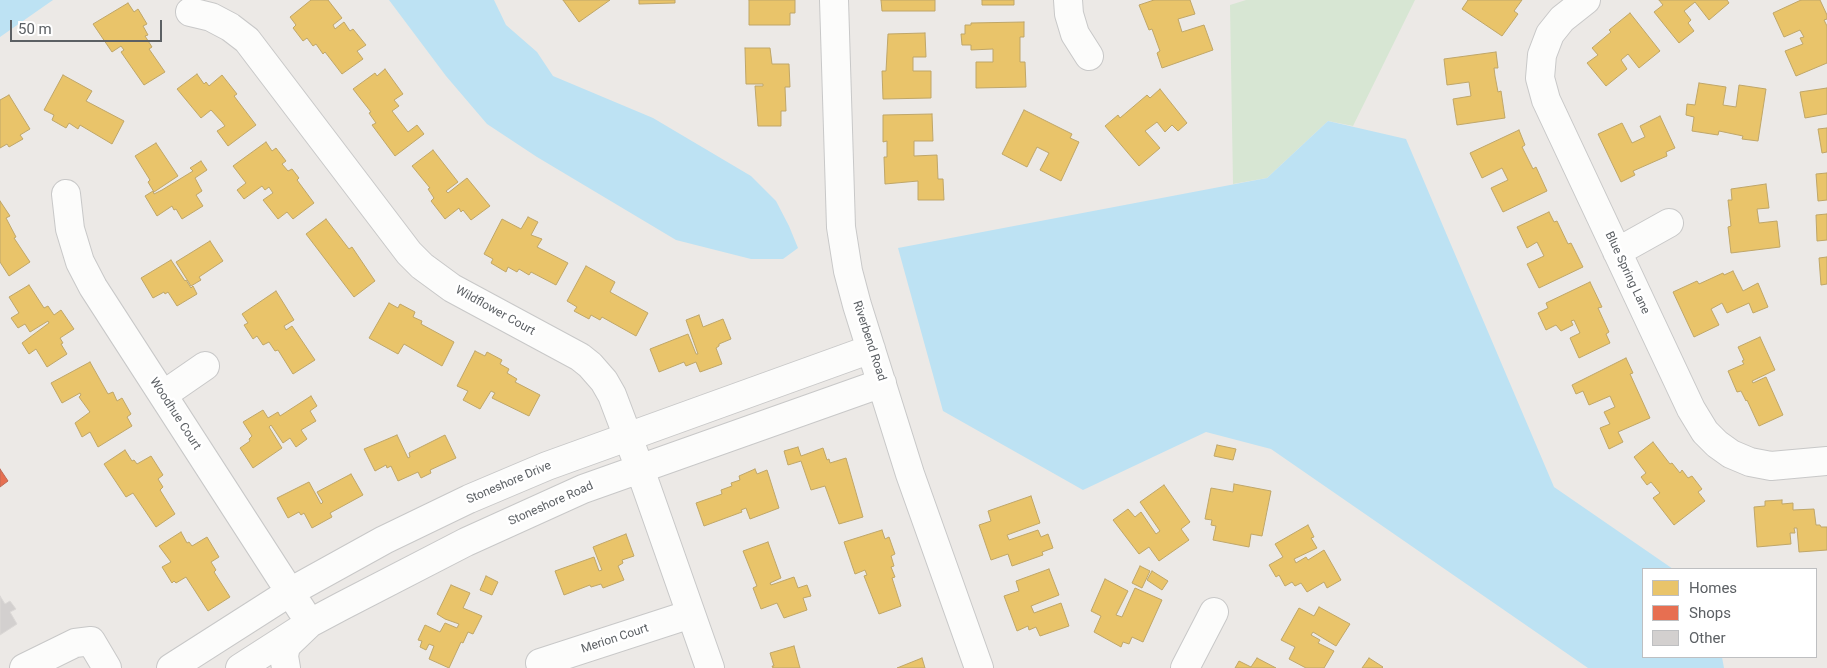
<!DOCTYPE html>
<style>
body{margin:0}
#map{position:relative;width:1827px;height:668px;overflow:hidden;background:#ece9e6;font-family:Roboto,sans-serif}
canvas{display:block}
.legend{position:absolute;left:1642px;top:568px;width:175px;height:90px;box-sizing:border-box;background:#fff;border:1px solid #bebfc1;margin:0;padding:6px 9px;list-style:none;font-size:15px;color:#5c6064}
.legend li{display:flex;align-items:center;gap:10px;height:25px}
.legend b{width:25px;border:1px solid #bebfc1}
.scale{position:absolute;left:10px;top:20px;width:152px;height:22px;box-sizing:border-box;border:2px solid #5c6064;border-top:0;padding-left:6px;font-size:15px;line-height:18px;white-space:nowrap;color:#5c6064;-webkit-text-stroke:4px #fff;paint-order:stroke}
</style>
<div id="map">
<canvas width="1827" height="668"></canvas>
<ul class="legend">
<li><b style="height:14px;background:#e9c46a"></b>Homes</li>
<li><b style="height:14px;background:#e76f51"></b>Shops</li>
<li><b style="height:14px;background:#d3d0cf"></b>Other</li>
</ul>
<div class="scale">50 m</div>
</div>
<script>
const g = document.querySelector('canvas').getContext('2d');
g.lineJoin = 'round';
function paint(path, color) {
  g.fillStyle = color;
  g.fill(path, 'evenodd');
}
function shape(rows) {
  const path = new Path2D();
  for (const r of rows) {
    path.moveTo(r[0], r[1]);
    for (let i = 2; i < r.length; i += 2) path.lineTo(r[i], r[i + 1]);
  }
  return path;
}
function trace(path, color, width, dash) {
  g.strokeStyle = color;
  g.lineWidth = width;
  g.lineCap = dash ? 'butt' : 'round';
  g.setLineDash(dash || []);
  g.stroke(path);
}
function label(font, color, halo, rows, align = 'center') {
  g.font = font + ' Roboto,sans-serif';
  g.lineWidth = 5;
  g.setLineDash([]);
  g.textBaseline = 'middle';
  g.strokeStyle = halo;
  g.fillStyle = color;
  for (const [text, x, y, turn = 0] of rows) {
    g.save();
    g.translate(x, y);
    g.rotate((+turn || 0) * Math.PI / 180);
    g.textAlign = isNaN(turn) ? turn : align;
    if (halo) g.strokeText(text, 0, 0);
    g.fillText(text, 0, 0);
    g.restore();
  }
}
paint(shape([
 [1246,0,1415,0,1353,126,1328,121,1267,178,1233,184,1230,5]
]), '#d7e6d3');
paint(shape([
 [0,0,53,0,0,37],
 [389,0,494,0,506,25,537,52,553,76,653,118,751,176,776,201,789,226,798,248,783,259,751,259,676,240,537,157,487,124,446,76],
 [1328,121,1406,139,1554,487,1673,569,1643,569,1643,657,1722,657,1724,668,1588,668,1271,449,1206,432,1083,490,943,411,898,248,1267,178]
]), '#bde2f3');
const homes = shape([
 [311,0,328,0,342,18,333,25,335,29,344,22,350,31,353,29,366,45,357,51,363,59,342,74,325,52,323,54,316,44,313,46,307,38,303,41,293,28,296,25,290,17,311,0],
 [563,0,610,0,579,22,563,0],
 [639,0,675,0,675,3,639,4,639,0],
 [749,0,795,0,795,13,790,13,790,25,749,25,749,0],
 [881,0,935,0,935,11,882,11,881,0],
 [982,0,1014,0,1014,5,982,5,982,0],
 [1154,0,1190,0,1195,14,1178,19,1182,32,1204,25,1213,50,1162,68,1157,53,1160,51,1152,29,1149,30,1139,5,1154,0],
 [1468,0,1522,0,1514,11,1518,14,1502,36,1462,9,1468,0],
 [1659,0,1727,0,1729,3,1709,20,1695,2,1684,11,1691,20,1688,23,1694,31,1679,43,1654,12,1663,5,1659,0],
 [1801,0,1820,0,1827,15,1827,19,1824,20,1827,26,1827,63,1796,76,1785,51,1803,44,1800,38,1804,37,1800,30,1784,37,1773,13,1801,0],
 [128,3,134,12,138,9,147,24,143,26,148,35,145,36,152,47,149,49,165,72,144,85,121,52,124,50,121,46,112,52,93,24,128,3],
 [1630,13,1660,51,1639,68,1628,54,1621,60,1627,69,1606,86,1587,63,1598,55,1592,48,1611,32,1609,30,1630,13],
 [1024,22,1024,37,1020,37,1020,62,1025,62,1026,87,976,88,976,62,993,62,993,49,971,50,971,45,962,45,961,34,965,34,965,25,971,25,971,23,1024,22],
 [925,33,926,57,913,57,913,71,931,71,931,98,883,99,882,71,886,71,888,34,925,33],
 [745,48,770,48,772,64,789,64,790,87,785,87,786,111,781,111,781,126,758,126,755,86,763,86,763,84,746,84,745,48],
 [1496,52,1498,68,1494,68,1495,76,1498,92,1501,91,1505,118,1457,125,1453,99,1471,96,1469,82,1447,85,1444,59,1496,52],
 [385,69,403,94,394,100,399,106,392,111,408,132,417,125,424,134,395,156,372,125,376,123,369,113,371,112,353,89,375,73,377,76,385,69],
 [197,74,204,84,206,82,209,86,222,75,237,94,234,96,256,125,228,146,217,131,225,126,222,122,211,110,201,118,177,89,197,74],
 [63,75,92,91,86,101,124,121,112,144,80,125,78,129,69,123,66,128,52,120,54,115,44,110,63,75],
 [1699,83,1726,87,1723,105,1736,107,1739,85,1766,89,1758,141,1742,139,1743,136,1719,131,1718,135,1692,131,1694,117,1686,115,1687,104,1695,105,1699,83],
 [1827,88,1827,114,1805,118,1800,92,1827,88],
 [1160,89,1187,123,1178,131,1172,125,1165,132,1157,122,1145,131,1160,148,1139,166,1105,126,1118,115,1120,118,1147,95,1150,98,1160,89],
 [9,95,30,129,20,135,23,139,9,147,7,144,0,148,0,100,9,95],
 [1024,110,1072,134,1070,138,1079,142,1061,181,1040,170,1049,153,1037,147,1027,167,1002,154,1024,110],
 [932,114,933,141,914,141,914,156,937,155,938,179,943,179,944,200,918,200,918,181,885,184,884,157,887,157,887,141,883,142,883,115,932,114],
 [1660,116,1675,148,1666,152,1667,156,1633,171,1635,175,1621,182,1598,134,1622,123,1632,143,1645,137,1640,126,1660,116],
 [1827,128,1827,152,1822,153,1818,129,1827,128],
 [1519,130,1525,145,1522,147,1533,169,1536,167,1547,191,1503,212,1491,188,1508,180,1502,168,1482,178,1470,153,1519,130],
 [266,142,272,151,276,148,286,161,282,164,288,171,292,169,299,178,297,180,314,203,293,219,287,212,278,219,263,200,273,193,269,187,265,190,262,186,244,199,237,190,246,183,233,166,266,142],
 [156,143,178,176,154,192,148,182,150,180,135,156,156,143],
 [433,150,458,182,446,191,448,193,467,178,490,206,471,220,463,210,461,212,459,208,445,219,431,201,434,198,428,189,430,188,412,166,433,150],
 [201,161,207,170,195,178,202,191,196,195,203,206,182,219,176,209,174,210,172,206,157,216,145,196,153,191,154,194,162,190,193,171,190,168,201,161],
 [1827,173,1827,200,1818,201,1816,174,1827,173],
 [1766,184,1769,208,1757,209,1759,223,1777,221,1780,247,1731,253,1728,227,1731,226,1728,200,1732,200,1731,189,1766,184],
 [0,201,10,216,6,218,16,237,14,238,30,262,9,276,0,262,0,201],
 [1549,212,1554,222,1557,221,1568,244,1571,243,1583,267,1539,288,1527,264,1544,256,1537,242,1527,248,1517,227,1549,212],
 [1827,214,1827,240,1817,241,1816,215,1827,214],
 [528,217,538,222,531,235,542,239,537,247,568,263,556,285,531,272,529,275,519,269,517,272,508,267,506,272,491,263,493,259,484,254,502,219,521,229,528,217],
 [326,219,349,249,352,247,375,281,354,297,306,234,326,219],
 [210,241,223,261,199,277,201,280,191,286,176,262,210,241],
 [1827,257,1827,284,1821,285,1819,258,1827,257],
 [171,260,185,281,186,280,191,288,193,286,197,294,177,306,168,292,165,294,164,292,153,298,141,278,171,260],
 [586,266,615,282,610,292,648,313,636,336,602,317,600,320,591,315,589,319,574,311,577,307,567,301,586,266],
 [1733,271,1743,291,1758,283,1768,307,1753,313,1749,303,1727,313,1722,303,1711,309,1719,325,1694,337,1673,292,1697,281,1699,284,1723,273,1724,275,1733,271],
 [1590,282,1602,307,1598,308,1609,332,1606,334,1610,343,1579,358,1570,338,1580,333,1574,320,1571,321,1573,325,1561,331,1556,325,1546,330,1538,313,1548,308,1546,303,1590,282],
 [29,285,44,308,48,306,54,315,61,310,74,329,60,338,63,343,61,344,67,354,47,367,36,349,29,354,22,343,49,323,48,321,30,332,25,324,18,328,11,318,19,313,9,297,29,285],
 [276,291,294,320,284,326,286,330,292,326,315,360,293,374,278,350,275,351,269,342,263,345,257,336,253,339,244,325,248,323,242,314,276,291],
 [389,303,398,308,400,304,415,312,413,317,422,321,421,324,454,342,442,366,404,344,398,354,369,338,389,303],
 [699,315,703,327,723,319,731,339,719,344,719,346,716,348,722,364,700,372,696,362,686,366,684,362,659,372,650,349,688,334,696,354,698,354,686,320,699,315],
 [1760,337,1775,370,1752,381,1753,383,1766,377,1783,415,1759,426,1747,400,1746,401,1741,391,1737,392,1728,371,1744,364,1742,361,1744,360,1738,347,1760,337],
 [475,351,485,356,487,352,502,360,500,364,509,369,507,373,517,379,515,382,540,395,529,416,492,398,495,393,491,391,480,409,463,400,468,391,457,386,475,351],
 [1626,358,1633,373,1630,374,1650,418,1618,432,1623,442,1609,449,1600,428,1610,424,1604,412,1615,407,1610,396,1589,405,1583,391,1576,394,1572,385,1626,358],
 [90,362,108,394,113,392,117,401,122,398,131,414,127,417,132,426,98,447,90,432,82,437,75,423,90,412,79,397,81,395,80,393,62,403,51,383,90,362],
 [311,396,317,406,310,411,316,421,301,430,307,439,296,447,290,438,283,443,271,425,269,427,282,448,253,468,240,448,250,441,249,439,252,436,243,422,263,410,268,418,278,412,280,416,311,396],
 [397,435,408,458,410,457,409,453,445,435,456,458,430,470,431,473,421,478,418,472,398,481,391,466,387,468,386,465,375,471,364,449,397,435],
 [1653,442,1670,464,1672,463,1680,473,1682,470,1688,478,1692,476,1702,489,1698,492,1705,501,1674,525,1653,498,1660,493,1651,482,1647,485,1641,477,1646,473,1634,457,1653,442],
 [1217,445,1236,449,1233,460,1214,456,1217,445],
 [798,447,801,456,823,448,827,460,829,459,830,463,846,458,863,517,839,524,825,486,811,490,801,461,788,465,784,451,798,447],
 [125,450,132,461,134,460,137,464,151,456,163,475,158,479,163,487,160,490,175,514,156,527,133,493,126,497,104,464,125,450],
 [755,469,757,474,767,470,779,508,750,519,746,508,741,510,742,512,704,526,696,503,722,494,721,490,732,486,731,483,740,480,739,476,755,469],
 [351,474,363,495,330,513,332,517,312,528,304,513,301,515,299,512,288,518,277,498,309,482,321,504,323,502,317,492,351,474],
 [1234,484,1271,491,1262,536,1251,534,1249,547,1213,540,1216,526,1211,525,1212,520,1205,519,1211,488,1233,492,1234,484],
 [1164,485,1190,522,1181,529,1189,540,1159,561,1149,547,1139,554,1113,520,1128,509,1135,517,1141,512,1156,534,1160,531,1140,502,1164,485],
 [1031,496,1040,523,1007,535,1009,540,1038,530,1041,537,1048,534,1053,548,1042,552,1043,555,1012,566,1008,554,991,560,979,525,991,521,988,511,1031,496],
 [1782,500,1782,504,1793,503,1793,510,1814,509,1816,525,1820,525,1821,527,1827,527,1827,550,1799,552,1797,528,1794,528,1795,533,1790,533,1791,544,1757,547,1754,507,1765,506,1765,501,1782,500],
 [1308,525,1314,537,1311,538,1317,548,1294,559,1296,563,1306,557,1308,560,1324,550,1341,580,1327,588,1324,582,1307,592,1301,583,1295,586,1292,582,1285,586,1279,575,1276,577,1269,565,1283,557,1275,544,1308,525],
 [882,530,885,539,889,537,895,554,891,556,894,566,891,567,895,577,892,578,901,606,879,614,864,576,867,575,865,570,855,574,844,542,882,530],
 [181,532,187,543,189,542,192,546,207,537,219,557,211,562,216,570,214,572,230,597,208,611,186,577,176,583,174,581,172,583,162,567,171,562,159,546,181,532],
 [626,534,634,556,622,560,623,563,618,566,624,580,603,588,601,584,591,587,590,585,564,595,555,571,594,557,599,571,602,570,593,547,626,534],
 [768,542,781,578,770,583,771,585,794,577,798,588,807,585,811,596,803,598,807,610,784,618,777,603,761,609,753,588,757,586,743,551,768,542],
 [1140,566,1150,571,1142,588,1132,583,1140,566],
 [1049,569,1059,595,1031,606,1034,613,1061,603,1069,626,1040,636,1036,627,1029,630,1028,626,1017,631,1004,596,1019,591,1016,581,1049,569],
 [1152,571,1168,581,1162,590,1147,580,1152,571],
 [486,576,498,582,492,595,480,590,486,576],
 [1105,579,1128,591,1116,615,1122,617,1135,588,1162,600,1143,642,1132,637,1129,644,1123,642,1121,647,1094,632,1101,616,1091,611,1105,579],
 [451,585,470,593,463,608,482,616,473,634,468,632,463,643,461,642,449,668,429,659,434,646,429,644,426,650,420,647,422,641,418,640,425,625,440,632,445,623,457,628,459,624,445,619,437,614,451,585],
 [1319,607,1350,624,1336,646,1313,632,1311,635,1320,640,1318,643,1334,651,1324,668,1306,668,1289,659,1295,647,1281,640,1299,608,1314,616,1319,607],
 [794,646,800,668,773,668,772,666,774,666,770,653,794,646],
 [922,658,925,668,897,668,922,658],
 [1257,658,1276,668,1235,668,1239,661,1251,667,1257,658],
 [1369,658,1383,667,1382,668,1362,668,1369,658]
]);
paint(homes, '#e9c46a');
trace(homes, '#bfa668', 1);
const shops = shape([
 [0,469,8,481,0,487,0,469]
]);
paint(shops, '#e76f51');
trace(shops, '#bd6a57', 1);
const building = shape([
 [0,596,5,604,10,601,16,609,10,612,17,624,0,635,0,596]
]);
paint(building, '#d3d0cf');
trace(building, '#dbd8d6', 1);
const minor = shape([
 [834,0,841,227,848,271,857,305,910,474,979,668],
 [1068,0,1069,14,1075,34,1089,56],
 [1586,0,1562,19,1550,34,1542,55,1540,78,1546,100,1691,409,1705,432,1717,444,1731,454,1750,462,1771,466,1827,461],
 [190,12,211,17,230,27,247,40,409,253,422,266,452,288,580,357,590,365,604,381,612,395,640,469,710,668],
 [66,194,70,229,80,262,93,287,310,623,286,646,284,656,286,668],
 [1617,252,1669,223],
 [163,395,205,366],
 [540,663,691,614],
 [24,668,75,643,91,641,107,668],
 [171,668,290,592,384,540,469,499,547,466,871,349],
 [240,668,310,623,342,606,466,542,583,489,882,383],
 [1185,668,1214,612]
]);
trace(minor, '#c8c8c8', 30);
trace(minor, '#fcfcfb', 28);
label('12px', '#5c6064', '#fff', [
 ["Blue Spring Lane",1627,273,65],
 ["Wildflower Court",495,311,29],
 ["Riverbend Road",869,341,72],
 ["Woodhue Court",175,414,57],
 ["Stoneshore Drive",509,483,-23],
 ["Stoneshore Road",551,504,-24],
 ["Merion Court",615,639,-18]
]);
</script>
